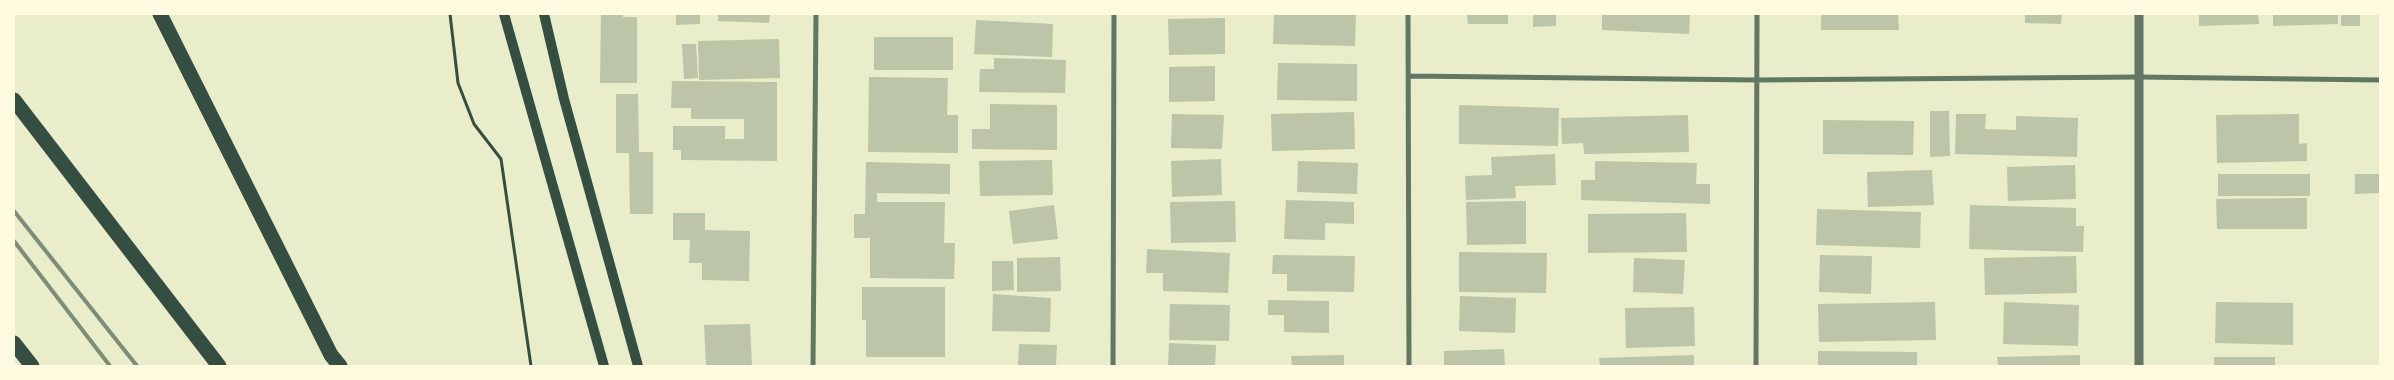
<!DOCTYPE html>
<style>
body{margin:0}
#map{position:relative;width:2394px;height:380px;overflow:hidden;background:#e9edc9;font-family:"Asap Condensed",sans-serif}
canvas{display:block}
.frame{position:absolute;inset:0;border:15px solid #fefae0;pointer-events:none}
</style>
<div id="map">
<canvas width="2394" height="380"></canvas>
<div class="frame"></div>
</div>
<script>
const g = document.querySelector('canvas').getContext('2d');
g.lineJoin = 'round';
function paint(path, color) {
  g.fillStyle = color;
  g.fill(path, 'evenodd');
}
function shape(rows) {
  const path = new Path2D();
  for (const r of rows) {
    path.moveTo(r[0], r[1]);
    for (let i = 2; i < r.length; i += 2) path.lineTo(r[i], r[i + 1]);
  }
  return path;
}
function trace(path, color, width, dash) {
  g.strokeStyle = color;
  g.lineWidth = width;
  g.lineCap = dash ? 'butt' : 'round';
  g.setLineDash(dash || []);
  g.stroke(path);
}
paint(shape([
 [601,14,623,14,623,17,637,17,637,83,600,83],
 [676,14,700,14,700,24,676,25],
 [718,14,770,14,769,23,718,21],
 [1274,14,1356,14,1355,46,1273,44],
 [1467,14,1508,14,1508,24,1468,24],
 [1533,14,1556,14,1556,26,1533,27],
 [1602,14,1690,14,1689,34,1602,30],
 [1821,14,1898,14,1899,30,1821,30],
 [2025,14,2062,14,2061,24,2025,23],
 [2199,14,2258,14,2259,24,2199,26],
 [2273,14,2338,14,2338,24,2273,26],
 [2341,14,2360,14,2360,26,2341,26],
 [1225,18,1225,54,1169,55,1168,19],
 [976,20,1053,24,1052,57,974,54],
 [874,37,953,37,953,70,874,70],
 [779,39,780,78,699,80,698,41],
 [682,44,696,44,698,78,684,79],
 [994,58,1066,60,1065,93,979,92,980,69,994,69],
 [1278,63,1357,64,1357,101,1277,100],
 [1215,66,1215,101,1169,102,1169,67],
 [869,77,948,78,947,115,958,115,958,153,868,152],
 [672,81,777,82,777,161,681,160,681,150,673,150,673,126,725,126,725,139,744,139,744,119,691,119,691,108,671,108],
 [616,94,638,94,639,152,653,152,653,214,630,214,629,153,616,153],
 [990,104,1057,105,1057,150,972,149,972,129,990,129],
 [1459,105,1559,108,1558,146,1459,144],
 [1930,111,1949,111,1950,156,1930,157],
 [1354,112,1355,149,1272,151,1271,114],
 [1172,114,1224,115,1222,149,1171,148],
 [1956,114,1986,114,1985,129,2016,130,2016,116,2078,118,2077,157,1955,154],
 [2299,114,2299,144,2307,143,2307,161,2217,163,2216,115],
 [1688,115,1689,152,1584,154,1583,143,1562,144,1561,118],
 [1823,120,1914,121,1913,155,1823,154],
 [1555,154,1556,185,1515,186,1516,198,1466,200,1465,176,1492,175,1491,157],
 [1221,159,1222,195,1172,197,1171,161],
 [1052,160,1053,195,980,196,979,161],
 [1298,161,1358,163,1357,194,1297,192],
 [1595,161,1697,163,1696,184,1710,184,1710,204,1581,200,1581,180,1595,180],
 [866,162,950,164,950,194,877,193,877,202,945,202,944,243,955,243,954,279,870,278,870,238,854,238,854,214,865,214],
 [2075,165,2076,199,2008,201,2007,167],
 [1932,170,1934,205,1868,207,1867,172],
 [2218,174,2310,174,2310,196,2218,196],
 [2355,174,2380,174,2380,193,2355,194],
 [2307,198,2307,229,2217,229,2216,199],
 [1286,200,1354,202,1354,224,1325,223,1325,240,1284,239],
 [1235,201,1236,242,1171,243,1170,202],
 [1526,201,1526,244,1467,245,1466,202],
 [1054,205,1058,239,1013,244,1009,211],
 [1970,205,2076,208,2076,226,2084,226,2083,252,1969,249],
 [1817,209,1921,212,1920,248,1816,245],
 [673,213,705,213,705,230,750,231,749,281,702,280,702,263,689,263,690,240,673,240],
 [1686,213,1687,252,1588,253,1588,214],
 [1147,249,1230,253,1228,293,1163,291,1163,273,1146,273],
 [1459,252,1547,253,1546,293,1459,292],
 [1273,255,1355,256,1354,292,1287,291,1287,274,1272,274],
 [1820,255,1872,256,1871,294,1819,292],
 [2076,256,2077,293,1985,295,1984,258],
 [1060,257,1061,291,1017,292,1017,258],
 [1634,258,1685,260,1683,294,1633,292],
 [992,261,1013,261,1014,290,992,291],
 [862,287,945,287,945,357,866,357,866,320,862,320],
 [993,294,1051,298,1050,332,992,331],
 [1460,296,1516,298,1515,333,1459,331],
 [1268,300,1329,301,1329,333,1284,332,1284,315,1268,315],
 [1935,302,1936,340,1819,342,1818,304],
 [2004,302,2079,305,2078,346,2003,344],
 [2216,302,2293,303,2293,345,2215,343],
 [1170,304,1230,305,1229,341,1169,340],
 [1694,307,1695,346,1626,348,1625,308],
 [750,324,752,366,706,366,704,325],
 [1169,343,1216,345,1215,366,1168,366],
 [1019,344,1057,345,1056,366,1018,366],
 [1504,349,1505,366,1444,366,1444,351],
 [1818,351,1917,352,1917,366,1818,366],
 [1344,355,1344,366,1292,366,1291,356],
 [1694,355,1694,366,1600,366,1599,358],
 [2080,355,2080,366,1998,366,1997,357],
 [2214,357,2275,357,2275,366,2214,366]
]), '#bcc5a7');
trace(shape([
 [450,14,458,83,474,124,501,159,531,366]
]), '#344e41', 3);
trace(shape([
 [1408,14,1409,366],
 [1409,76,1756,80,2139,77,2380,80],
 [813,366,816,14],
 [1113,366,1114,14],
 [1756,366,1757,14]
]), '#617663', 5);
trace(shape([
 [2139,14,2139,366]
]), '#617663', 9);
trace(shape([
 [504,14,604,366],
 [544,14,564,99,638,366]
]), '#344e41', 10);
trace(shape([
 [160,14,331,355,340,366],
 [14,100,219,366],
 [14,343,32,366]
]), '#344e41', 15);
trace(shape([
 [14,211,137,366],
 [14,241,110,366]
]), '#7c8e77', 4);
</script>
